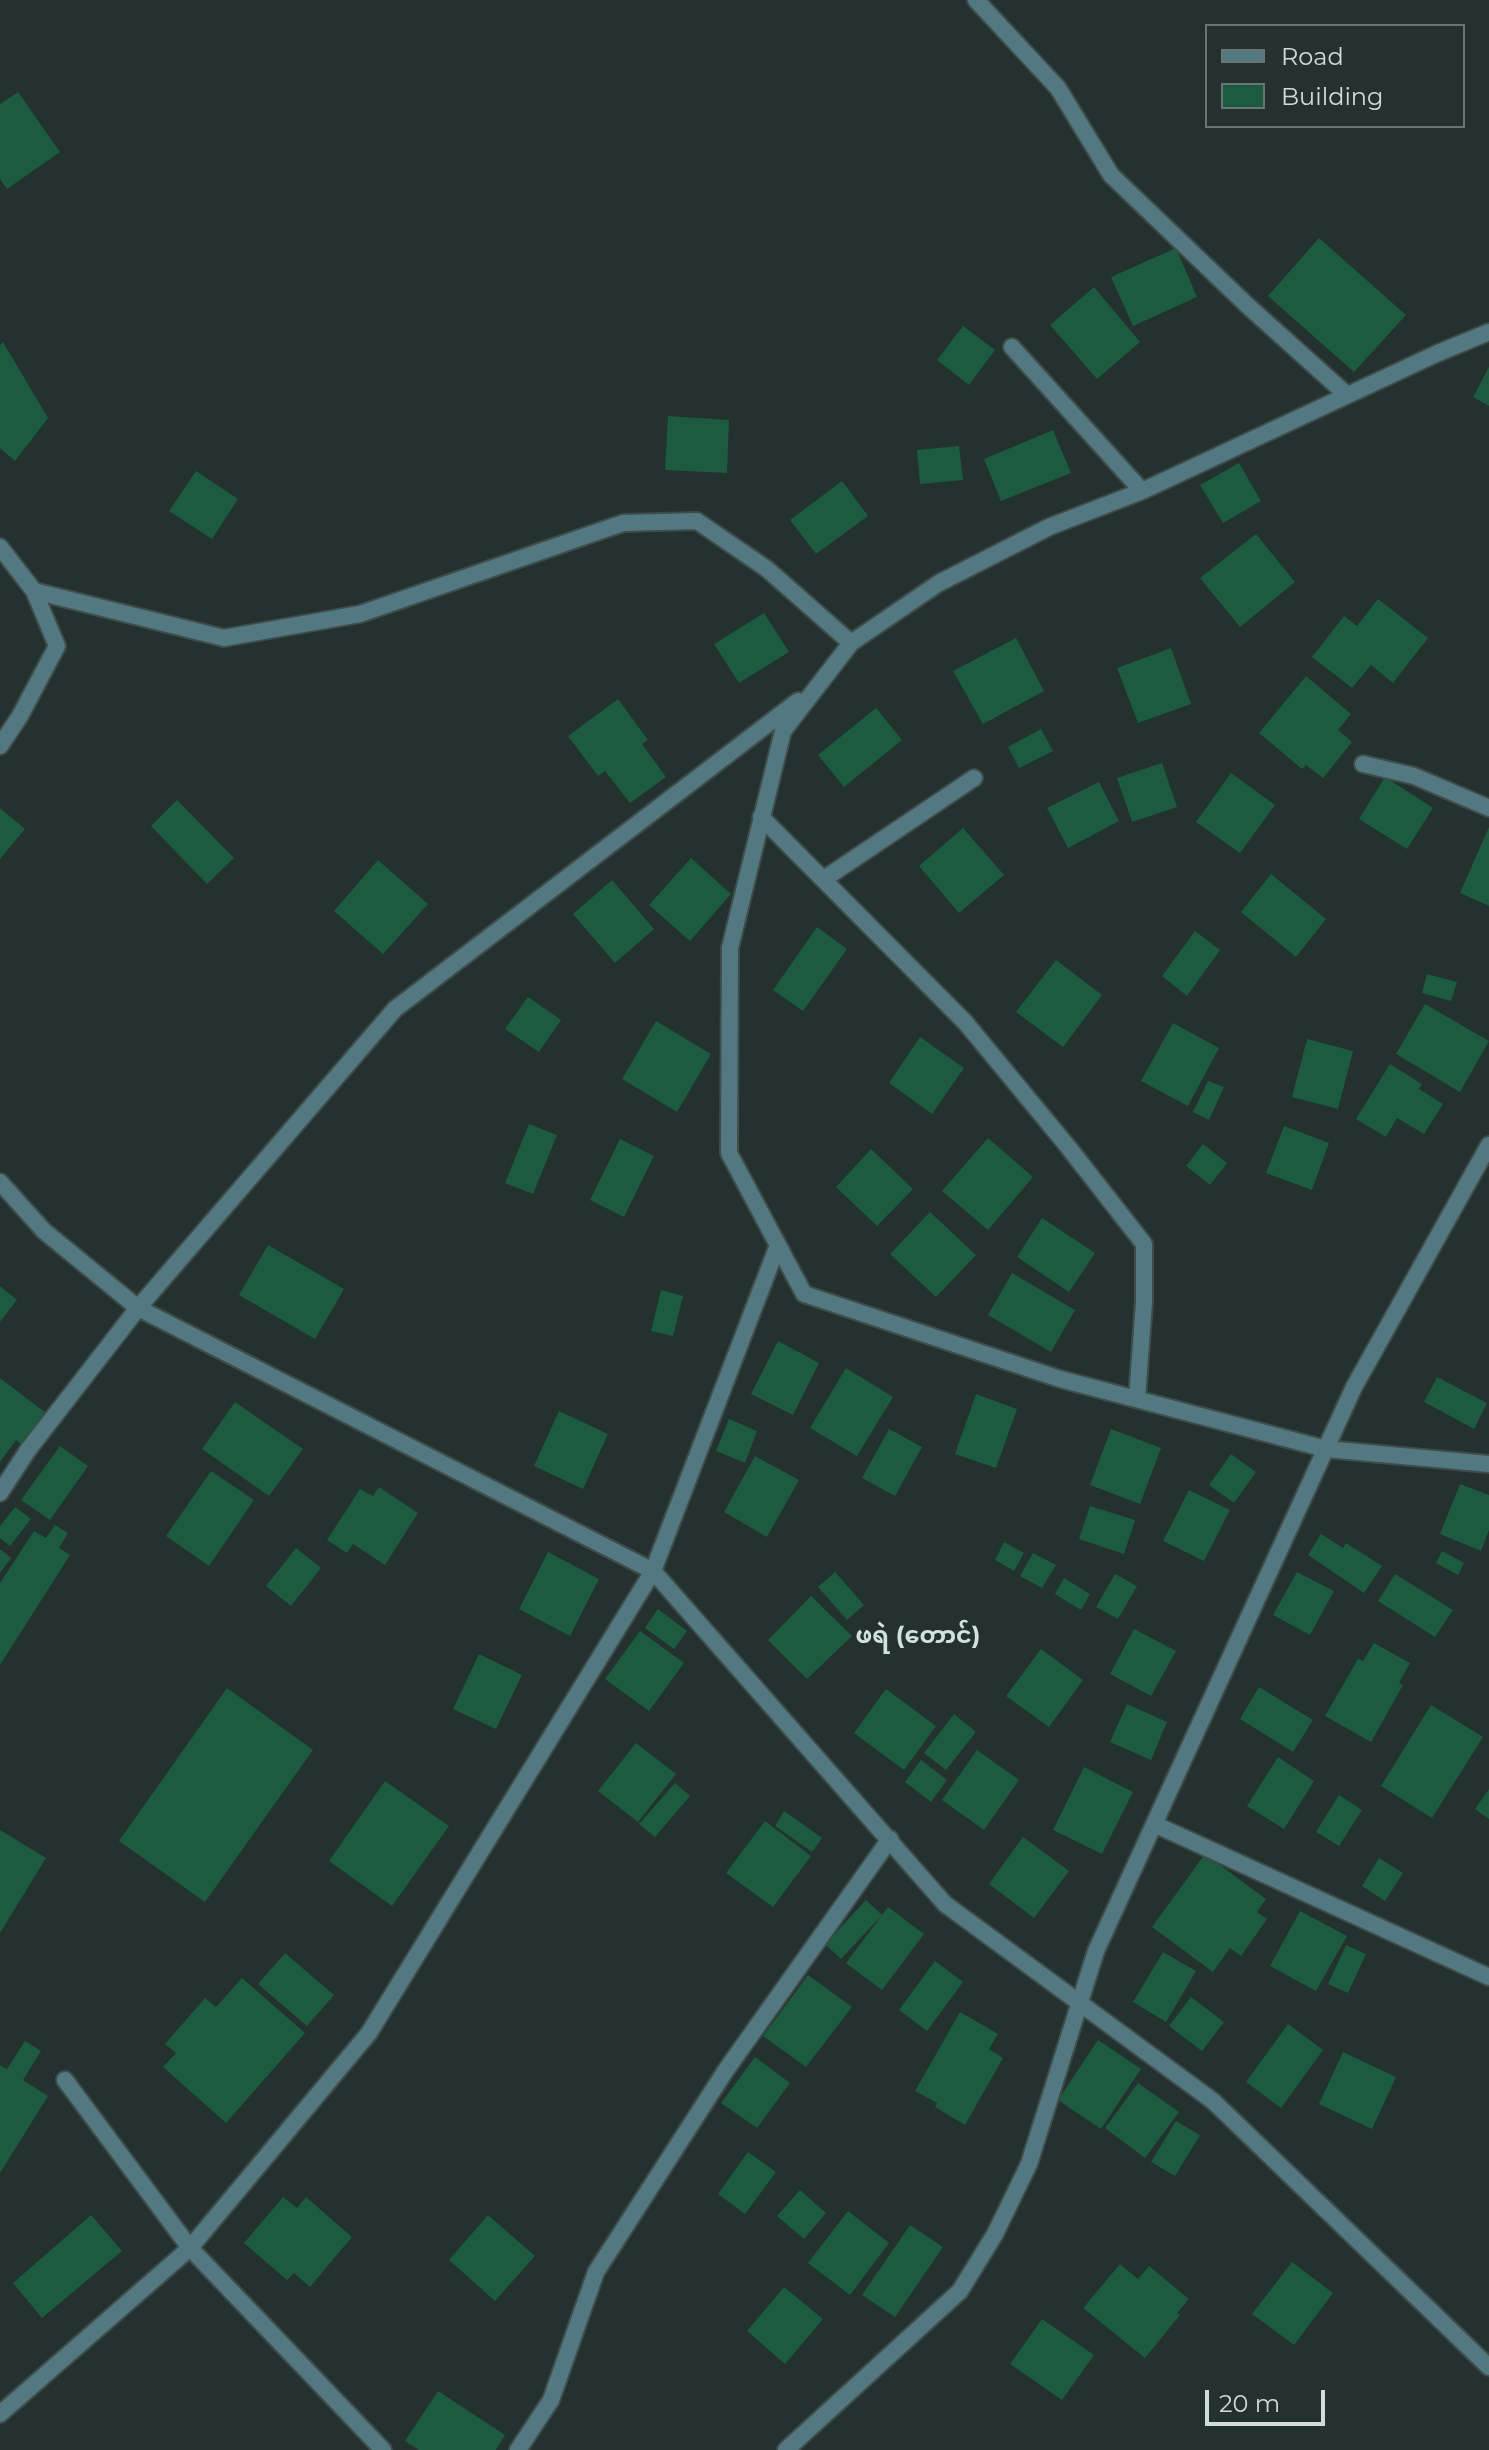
<!DOCTYPE html>
<meta charset="utf-8">
<style>
body{margin:0}
#map{position:relative;width:1489px;height:2450px;overflow:hidden;background:#23312f;font-family:Montserrat,sans-serif}
canvas{display:block}
.legend{position:absolute;left:1205px;top:24px;width:260px;height:104px;box-sizing:border-box;background:#23312f;border:2px solid #697573;margin:0;padding:10px 14px;list-style:none;font-size:24px;color:#d2dbda}
.legend li{display:flex;align-items:center;gap:16px;height:40px}
.legend b{width:40px;border:2px solid #697573}
.scale{position:absolute;left:1205px;top:2390px;width:120px;height:36px;box-sizing:border-box;border:4px solid #d2dbda;border-top:0;padding-left:10px;font-size:24px;line-height:28px;white-space:nowrap;color:#d2dbda;-webkit-text-stroke:6px #23312f;paint-order:stroke}
</style>
<div id="map">
<canvas width="1489" height="2450"></canvas>
<ul class="legend">
<li><b style="height:10px;background:#527981"></b>Road</li>
<li><b style="height:22px;background:#1c5b3f"></b>Building</li>
</ul>
<div class="scale">20 m</div>
</div>
<script>
const g = document.querySelector('canvas').getContext('2d');
g.lineJoin = 'round';
function paint(path, color) {
  g.fillStyle = color;
  g.fill(path, 'evenodd');
}
function shape(rows) {
  const path = new Path2D();
  for (const r of rows) {
    path.moveTo(r[0], r[1]);
    for (let i = 2; i < r.length; i += 2) path.lineTo(r[i], r[i + 1]);
  }
  return path;
}
function trace(path, color, width, dash) {
  g.strokeStyle = color;
  g.lineWidth = width;
  g.lineCap = dash ? 'butt' : 'round';
  g.setLineDash(dash || []);
  g.stroke(path);
}
function label(font, color, halo, rows, align = 'center') {
  g.font = font + ' Montserrat,"Noto Sans Myanmar",sans-serif';
  g.lineWidth = 7;
  g.setLineDash([]);
  g.textBaseline = 'middle';
  g.strokeStyle = halo;
  g.fillStyle = color;
  for (const [text, x, y, turn = 0] of rows) {
    g.save();
    g.translate(x, y);
    g.rotate((+turn || 0) * Math.PI / 180);
    g.textAlign = isNaN(turn) ? turn : align;
    if (halo) g.strokeText(text, 0, 0);
    g.fillText(text, 0, 0);
    g.restore();
  }
}
paint(shape([
 [18,92,60,152,7,189,0,179,0,104],
 [1319,238,1406,315,1354,372,1268,296],
 [1176,248,1197,297,1133,326,1111,277],
 [1094,287,1140,342,1097,379,1050,325],
 [963,326,995,350,969,385,937,360],
 [3,342,48,418,15,461,0,448,0,345],
 [1489,367,1489,406,1473,397],
 [668,416,729,420,727,473,665,470],
 [1053,430,1071,473,1001,501,984,459],
 [959,446,963,480,920,484,917,450],
 [1239,463,1261,501,1223,523,1200,485],
 [196,471,238,499,212,539,169,511],
 [842,481,868,516,816,554,790,520],
 [1256,534,1295,582,1240,627,1200,578],
 [1378,599,1428,638,1393,683,1371,665,1352,688,1312,657,1344,616,1357,626],
 [764,613,789,652,739,683,714,644],
 [1016,638,1044,691,983,724,953,671],
 [1171,648,1191,704,1138,723,1117,668],
 [1306,676,1351,714,1338,730,1352,742,1323,778,1306,765,1302,769,1259,733],
 [618,699,648,740,642,744,666,777,630,803,605,771,598,776,568,736],
 [876,708,902,740,844,787,818,755],
 [1041,729,1053,751,1019,768,1008,747],
 [1162,763,1177,807,1132,822,1117,778],
 [1231,773,1275,805,1240,853,1196,822],
 [1385,777,1433,808,1407,849,1359,819],
 [1099,782,1119,821,1068,848,1047,808],
 [177,800,234,858,207,884,151,826],
 [0,808,25,829,0,859],
 [1489,827,1489,906,1460,893],
 [963,828,1004,875,959,913,919,866],
 [691,858,731,894,690,941,649,905],
 [378,860,428,904,383,954,334,911],
 [1271,874,1326,919,1296,957,1241,912],
 [612,880,654,929,615,963,573,914],
 [817,927,847,949,803,1011,773,990],
 [1195,931,1220,950,1187,996,1162,976],
 [1056,960,1102,995,1063,1047,1016,1012],
 [1427,974,1457,982,1451,1001,1422,993],
 [528,997,561,1020,539,1052,505,1029],
 [1425,1004,1489,1041,1460,1092,1396,1054],
 [656,1021,711,1054,677,1112,622,1079],
 [1173,1023,1219,1048,1188,1106,1141,1081],
 [920,1037,964,1068,932,1114,889,1083],
 [1307,1039,1353,1051,1338,1109,1292,1097],
 [1390,1064,1422,1084,1419,1089,1443,1104,1424,1134,1397,1118,1386,1137,1356,1119],
 [1208,1081,1224,1087,1209,1120,1193,1112],
 [529,1124,557,1135,533,1194,505,1183],
 [1284,1126,1329,1143,1312,1190,1266,1173],
 [988,1138,1033,1177,988,1230,942,1191],
 [620,1139,654,1156,624,1217,590,1200],
 [1203,1144,1227,1163,1210,1185,1186,1166],
 [871,1149,913,1189,877,1226,836,1187],
 [930,1212,976,1255,936,1297,890,1254],
 [1042,1218,1095,1253,1069,1292,1017,1257],
 [268,1245,344,1289,315,1339,239,1295],
 [1012,1273,1075,1310,1051,1352,988,1315],
 [0,1286,17,1300,0,1322],
 [661,1290,683,1296,673,1336,651,1331],
 [778,1341,819,1363,793,1415,751,1394],
 [846,1368,893,1397,857,1456,810,1428],
 [1437,1377,1487,1403,1474,1429,1424,1402],
 [0,1378,46,1413,22,1445,16,1440,0,1462],
 [976,1394,1017,1409,996,1468,955,1454],
 [235,1402,303,1449,269,1496,202,1449],
 [559,1411,608,1434,583,1489,534,1466],
 [729,1419,757,1431,745,1463,716,1451],
 [889,1429,922,1447,895,1496,862,1478],
 [1111,1429,1161,1448,1140,1504,1090,1485],
 [60,1446,88,1466,50,1520,21,1500],
 [1231,1454,1256,1472,1234,1503,1209,1485],
 [755,1456,799,1480,767,1537,724,1512],
 [211,1471,254,1500,209,1566,166,1536],
 [1460,1484,1489,1495,1489,1530,1481,1551,1440,1534],
 [379,1487,418,1513,385,1565,353,1544,347,1553,327,1540,360,1489,373,1496],
 [1189,1490,1230,1510,1204,1561,1163,1541],
 [1090,1506,1135,1520,1124,1554,1079,1539],
 [15,1507,31,1519,10,1546,0,1538,0,1526],
 [55,1525,68,1533,59,1548,70,1555,0,1665,0,1583,34,1531,46,1538],
 [1321,1534,1343,1548,1346,1543,1382,1566,1364,1593,1308,1555],
 [1004,1542,1024,1553,1014,1571,995,1560],
 [296,1548,321,1568,291,1606,266,1586],
 [0,1549,11,1558,0,1573],
 [1442,1551,1464,1563,1458,1575,1436,1563],
 [548,1552,599,1579,570,1636,519,1609],
 [1033,1553,1056,1565,1042,1588,1020,1576],
 [835,1572,864,1605,847,1620,818,1587],
 [1297,1572,1334,1591,1310,1635,1273,1615],
 [1115,1574,1137,1586,1118,1619,1096,1607],
 [1395,1574,1453,1610,1435,1637,1378,1601],
 [1064,1578,1090,1594,1081,1610,1055,1594],
 [811,1596,852,1636,807,1679,768,1640],
 [658,1609,687,1631,674,1649,645,1628],
 [1134,1629,1176,1651,1151,1696,1110,1674],
 [640,1631,684,1663,649,1711,605,1679],
 [1374,1643,1410,1663,1399,1683,1403,1685,1371,1742,1325,1716,1358,1659,1363,1661],
 [1041,1649,1083,1680,1049,1727,1006,1696],
 [479,1654,522,1675,496,1729,453,1709],
 [1259,1687,1313,1720,1293,1752,1240,1719],
 [227,1688,313,1750,205,1902,119,1841],
 [886,1689,936,1726,904,1770,854,1733],
 [1127,1704,1167,1722,1151,1760,1110,1742],
 [1431,1705,1483,1737,1432,1818,1381,1786],
 [954,1714,976,1732,946,1770,924,1753],
 [636,1743,676,1774,638,1822,598,1791],
 [977,1750,1019,1780,984,1830,942,1800],
 [1278,1757,1314,1781,1284,1829,1247,1806],
 [921,1760,947,1780,931,1802,905,1782],
 [1084,1767,1133,1792,1102,1854,1053,1830],
 [385,1781,449,1826,392,1906,329,1861],
 [675,1783,690,1796,655,1837,639,1824],
 [1489,1789,1489,1819,1475,1809],
 [1339,1795,1362,1810,1339,1846,1316,1832],
 [784,1811,822,1838,812,1852,775,1826],
 [765,1821,811,1856,773,1907,726,1873],
 [0,1830,46,1858,0,1933],
 [1023,1837,1069,1871,1034,1918,989,1884],
 [1205,1854,1266,1899,1257,1912,1267,1919,1241,1956,1230,1948,1213,1972,1152,1927],
 [1379,1858,1403,1873,1385,1901,1362,1886],
 [866,1900,882,1915,841,1959,825,1944],
 [888,1907,924,1934,882,1990,846,1963],
 [1300,1911,1347,1936,1316,1991,1270,1966],
 [1346,1945,1366,1954,1348,1993,1328,1984],
 [1163,1952,1196,1971,1166,2022,1133,2002],
 [285,1953,334,1995,307,2026,258,1984],
 [935,1961,963,1982,927,2031,899,2010],
 [808,1975,852,2007,806,2067,763,2036],
 [242,1978,305,2033,226,2123,163,2067,176,2053,165,2044,205,1998,216,2007],
 [1191,1997,1224,2022,1202,2051,1169,2026],
 [960,2012,998,2034,989,2049,1003,2058,965,2125,935,2107,937,2103,915,2091],
 [1288,2024,1323,2050,1281,2108,1246,2082],
 [1098,2040,1141,2069,1101,2129,1058,2100],
 [25,2041,41,2051,23,2080,48,2096,0,2173,0,2065,7,2069],
 [1343,2052,1396,2077,1372,2129,1319,2104],
 [755,2057,790,2083,757,2128,721,2103],
 [1138,2083,1179,2112,1145,2158,1105,2128],
 [1176,2121,1200,2135,1175,2176,1151,2162],
 [748,2152,776,2172,745,2214,718,2194],
 [800,2190,826,2213,804,2239,777,2216],
 [283,2197,297,2208,306,2197,352,2237,310,2287,294,2273,287,2280,244,2243],
 [848,2211,889,2243,850,2295,808,2263],
 [91,2215,122,2251,42,2318,13,2283],
 [488,2215,535,2256,495,2301,449,2260],
 [910,2225,943,2247,895,2317,862,2295],
 [1292,2262,1333,2293,1294,2345,1252,2314],
 [1120,2264,1138,2279,1149,2266,1189,2299,1177,2313,1180,2315,1145,2358,1083,2308],
 [784,2287,823,2319,785,2364,747,2331],
 [1042,2319,1094,2355,1062,2400,1010,2364],
 [438,2391,505,2435,496,2450,419,2450,405,2441]
]), '#1c5b3f');
const street = shape([
 [976,0,1058,88,1111,175,1248,306,1347,395],
 [1489,332,1438,353,1142,491,1049,527,939,583,851,643,783,731,730,948,729,1153,804,1294,1060,1379,1326,1449,1489,1464],
 [1012,347,1142,491],
 [0,547,34,591,57,646,20,716,0,746],
 [34,591,224,638,360,614,623,523,697,521,767,569,851,643],
 [1363,764,1414,776,1489,808],
 [761,817,965,1022,1069,1148,1144,1244,1144,1302,1137,1399],
 [824,879,974,778],
 [0,1182,44,1231,138,1308,653,1571,945,1904,1213,2101,1489,2367],
 [0,1493,28,1450,138,1308,395,1009,798,701],
 [1154,1824,1489,1977],
 [65,2080,190,2248,383,2450],
 [0,2414,190,2248,369,2033,653,1571,778,1245],
 [518,2450,551,2400,596,2272,726,2070,890,1839],
 [786,2450,960,2291,995,2234,1029,2164,1096,1951,1354,1387,1489,1145]
]);
trace(street, '#3f4c4a', 20);
trace(street, '#527981', 16);
label('bold 24px', '#d0e1df', '#23312f', [
 ["ဖရဲ (တောင်)",918,1636]
]);
</script>
